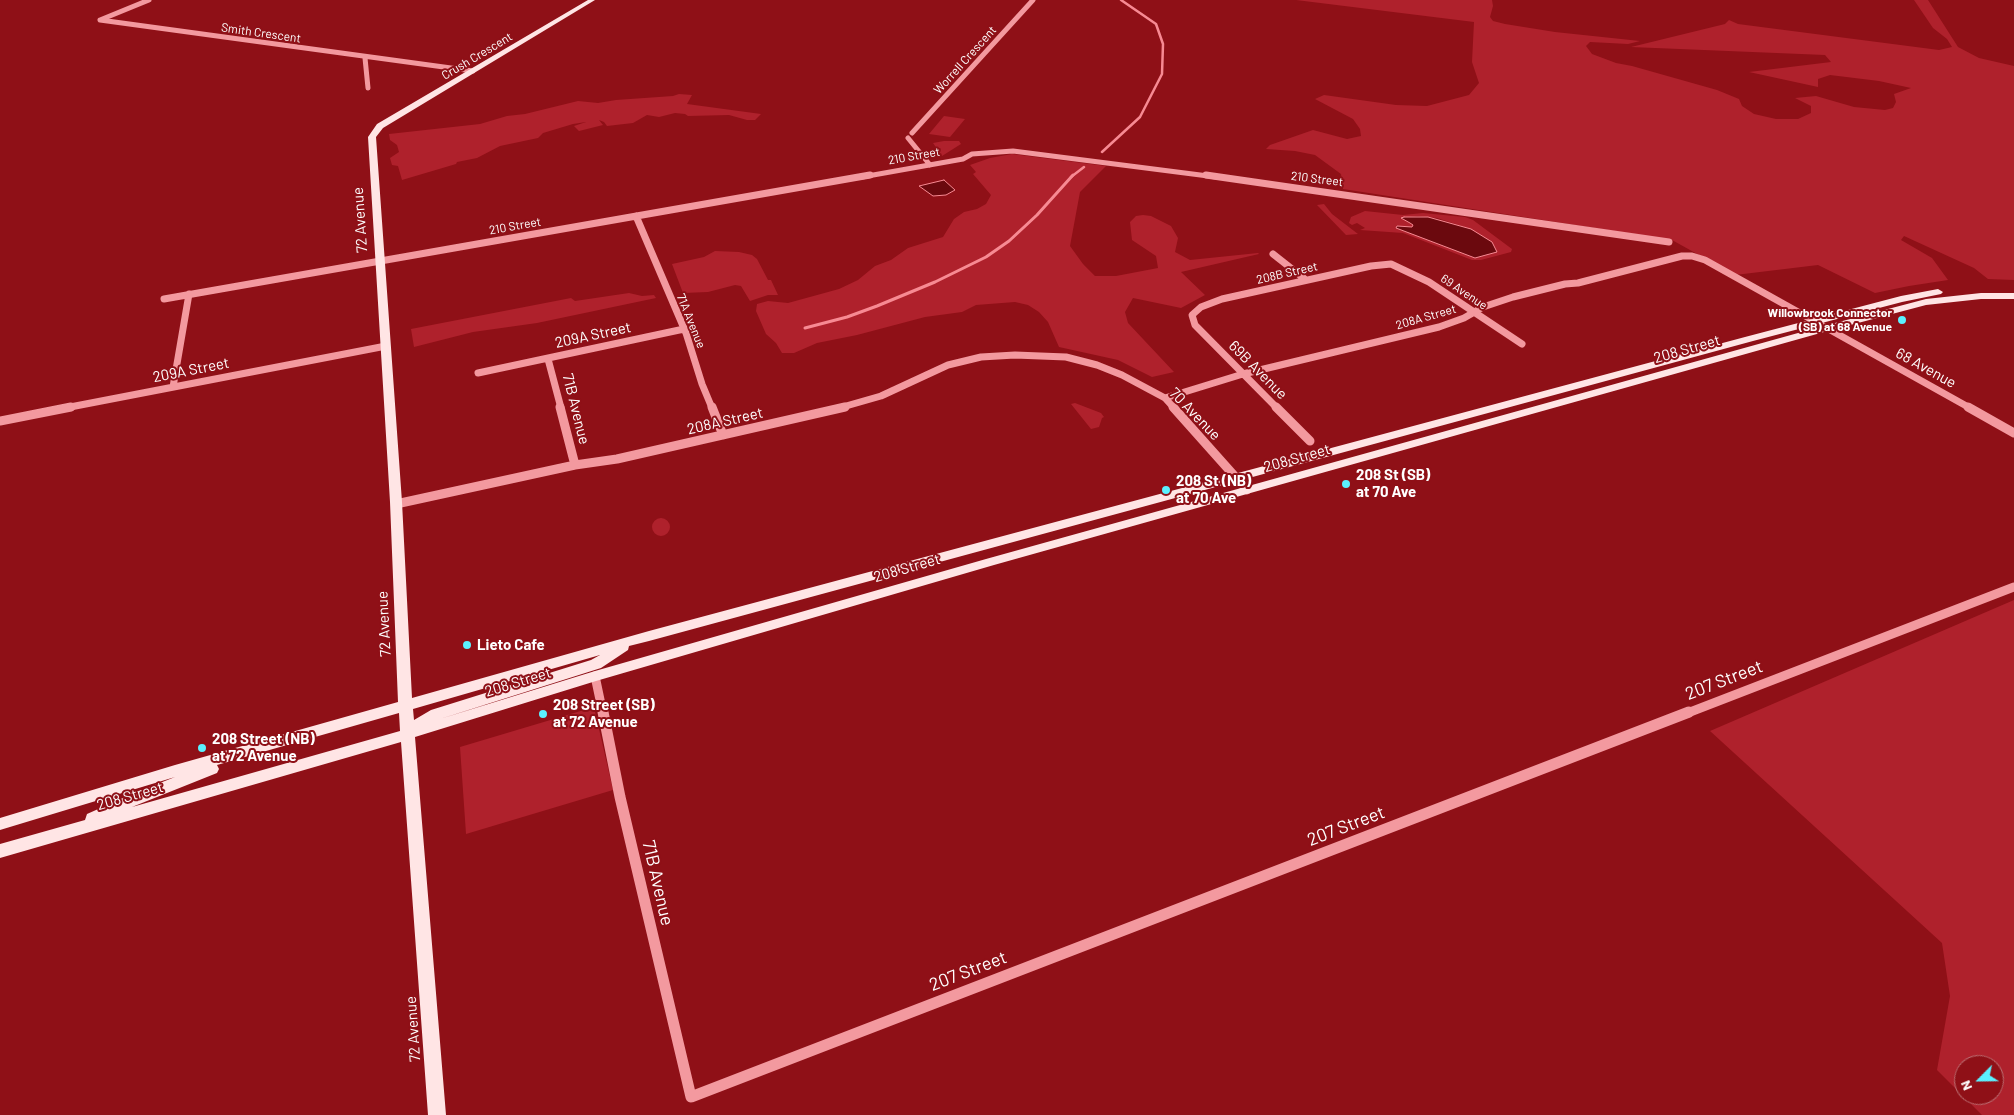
<!DOCTYPE html>
<style>
body{margin:0}
#map{position:relative;width:2014px;height:1115px;overflow:hidden;background:#8f1017;font-family:Barlow,sans-serif}
canvas{display:block}
.north{position:absolute;left:1954px;top:1055px;width:50px;height:50px;box-sizing:border-box;background:#8f1017;border:1px solid #bc7074;border-radius:50%;rotate:247deg;font-size:14px;font-weight:700;line-height:20px;text-align:center;color:#fff}
.north::after{content:'';display:block;margin:auto;width:18px;height:22px;background:#5bf1ff;clip-path:polygon(50% 0,100% 100%,50% 72%,0 100%)}
</style>
<div id="map">
<canvas width="2014" height="1115"></canvas>
<div class="north">N</div>
</div>
<script>
const g = document.querySelector('canvas').getContext('2d');
g.lineJoin = 'round';
function paint(path, color) {
  g.fillStyle = color;
  g.fill(path, 'evenodd');
}
function shape(rows) {
  const path = new Path2D();
  for (const r of rows) {
    if (r.length === 3) {
      path.moveTo(r[0] + r[2], r[1]);
      path.arc(r[0], r[1], r[2], 0, 2 * Math.PI);
      continue;
    }
    path.moveTo(r[0], r[1]);
    for (let i = 2; i < r.length; i += 2) path.lineTo(r[i], r[i + 1]);
  }
  return path;
}
function trace(path, color, width, dash) {
  g.strokeStyle = color;
  g.lineWidth = width;
  g.lineCap = dash ? 'butt' : 'round';
  g.setLineDash(dash || []);
  g.stroke(path);
}
function label(font, color, halo, rows, align = 'center') {
  g.font = font + ' Barlow,sans-serif';
  g.lineWidth = 4;
  g.setLineDash([]);
  g.textBaseline = 'middle';
  g.strokeStyle = halo;
  g.fillStyle = color;
  for (const [text, x, y, turn = 0] of rows) {
    g.save();
    g.translate(x, y);
    g.rotate((+turn || 0) * Math.PI / 180);
    g.textAlign = isNaN(turn) ? turn : align;
    if (halo) g.strokeText(text, 0, 0);
    g.fillText(text, 0, 0);
    g.restore();
  }
}
paint(shape([
 [1296,0,1492,0,1493,6,1490,17,1493,21,1505,24,1555,32,1640,41,1628,44,1590,42,1586,46,1592,54,1616,63,1632,66,1717,90,1739,99,1742,106,1754,114,1776,119,1798,119,1811,113,1811,106,1795,98,1816,96,1854,107,1885,110,1893,108,1896,102,1894,94,1911,88,1879,81,1830,75,1818,79,1818,87,1749,72,1831,62,1825,55,1631,47,1725,24,1729,20,1738,24,1939,50,1952,47,1947,39,1933,28,1914,0,1928,0,1958,47,1979,58,2014,66,2014,280,1988,279,1974,268,1904,236,1901,240,1932,258,1948,280,1909,286,1875,293,1818,265,1735,275,1672,240,1343,189,1341,174,1315,155,1295,151,1266,149,1270,145,1313,130,1347,139,1361,136,1360,129,1353,119,1315,99,1324,95,1396,105,1427,106,1469,95,1479,83,1472,62,1474,22],
 [679,94,692,95,687,104,761,114,755,120,747,120,729,115,688,116,685,114,675,113,659,117,647,115,633,123,607,126,604,122,599,120,603,125,579,131,574,126,586,122,573,124,543,133,538,138,500,146,477,158,457,162,456,164,402,180,398,166,392,165,390,158,399,152,397,145,390,140,389,134,480,124,507,116,525,114,578,101,598,103,616,100,673,96],
 [944,116,965,119,950,137,929,134],
 [944,141,959,141,961,144,942,156,933,143],
 [1012,154,1106,166,1080,192,1070,246,1083,264,1095,276,1116,276,1158,268,1156,256,1132,240,1130,222,1136,216,1143,215,1151,216,1171,226,1178,238,1175,252,1190,260,1258,253,1259,254,1181,272,1205,295,1181,308,1133,298,1125,312,1128,323,1174,372,1152,377,1118,360,1059,347,1048,322,1039,312,1028,305,1015,302,976,305,962,312,925,317,857,335,817,343,794,353,782,353,776,343,766,334,756,311,757,304,768,301,788,303,839,289,858,280,875,266,891,260,908,248,943,237,954,219,964,212,977,209,986,204,991,195,973,174,976,172,970,165,990,158],
 [1324,204,1332,214,1358,234,1346,235,1317,205],
 [1365,211,1403,215,1423,213,1465,217,1473,220,1512,249,1511,252,1481,260,1472,260,1403,233,1360,230,1365,228,1357,223,1352,225,1349,223,1351,217],
 [1418,216,1437,218,1471,229,1475,258,1396,228,1397,226,1412,227,1413,225,1410,223,1401,218],
 [715,251,739,252,752,255,757,259,768,280,771,280,778,295,768,295,750,301,741,286,735,285,708,292,683,293,672,264,704,257],
 [629,293,642,296,654,295,656,298,537,323,473,332,414,347,411,329,571,298,575,301],
 [1075,403,1101,413,1104,417,1102,418,1099,427,1091,429,1071,404],
 [661,527,9],
 [2014,600,2014,1115,1982,1115,1937,1070,1950,996,1942,943,1710,731],
 [1964,1065,1994,1065,1994,1095,1964,1095],
 [594,707,613,790,466,834,460,747]
]), '#af212c');
const water = shape([
 [944,180,955,190,946,195,933,196,919,186,944,180],
 [1404,217,1428,217,1471,229,1492,242,1497,252,1475,258,1396,228,1397,226,1412,227,1413,225,1410,223,1401,218,1404,217]
]);
paint(water, '#6b090e');
trace(water, '#f78a93', 1);
trace(shape([
 [1102,152,1140,117,1162,74,1163,44,1156,24,1121,0],
 [1071,177,1084,167]
]), '#f78a93', 2.5);
trace(shape([
 [805,328,847,317,877,306,935,282,986,257,1009,241,1037,215,1073,175]
]), '#f78a93', 3);
trace(shape([
 [100,20,473,71],
 [100,20,149,0],
 [365,58,368,88],
 [912,133,1033,0],
 [908,138,930,165],
 [862,177,963,159,972,154,1013,151,1216,177]
]), '#f3999f', 5);
trace(shape([
 [1206,175,1669,242],
 [636,216,686,333,702,384,712,408],
 [1273,254,1306,280],
 [164,299,870,175],
 [548,359,561,408],
 [478,373,684,329],
 [173,387,189,294],
 [1165,398,1243,374,1439,327,1464,318,1483,307,1513,297,1565,284,1578,283,1682,256,1692,256,1705,260,1970,408],
 [65,408,386,346],
 [839,408,881,396,948,365,981,357,1015,355,1066,357,1097,365,1122,375,1165,398,1174,408],
 [1277,408,1195,325,1192,315,1201,307,1222,299,1371,266,1391,264,1429,282,1522,344]
]), '#f3999f', 7);
trace(shape([
 [560,407,575,465],
 [712,407,723,435],
 [1173,407,1247,490],
 [1276,407,1310,441],
 [1968,407,2014,433],
 [0,421,71,407],
 [396,504,575,465,617,459,845,407],
 [595,676,603,714],
 [1685,714,2014,587]
]), '#f3999f', 9);
trace(shape([
 [603,712,620,797,691,1097,1689,712]
]), '#f3999f', 11);
paint(shape([
 [588,0,595,0,383,128,376,137,402,502,412,698,649,631,1745,337,1901,296,1938,289,1943,292,1941,294,1902,302,1753,341,649,641,629,646,628,650,601,668,440,719,595,671,986,559,1816,328,1926,299,1981,293,2014,293,2014,299,1981,299,1926,305,1824,332,994,565,596,681,415,737,446,1115,428,1115,401,742,0,858,0,844,85,820,87,814,132,794,175,777,0,830,0,818,175,765,398,702,390,502,368,137,377,124,588,0],
 [600,655,591,660,431,710,414,720,413,709,600,655],
 [399,713,400,731,132,807,217,773,219,769,217,765,399,713]
]), '#ffe5e5');
for (const [x, y, r, color] of [
 [1902,320,5,"#5bf1ff"],
 [1346,484,5,"#5bf1ff"],
 [1166,490,5,"#5bf1ff"],
 [467,645,5,"#5bf1ff"],
 [543,714,5,"#5bf1ff"],
 [202,748,5,"#5bf1ff"]
]) {
  const dot = new Path2D();
  dot.arc(x, y, r, 0, 2 * Math.PI);
  g.fillStyle = color;
  g.fill(dot);
  trace(dot, '#8f1017', 2);
}
label('12px', '#fff', '#8f1017', [
 ["Smith Crescent",261,33,8],
 ["Crush Crescent",477,56,-31],
 ["Worrell Crescent",965,60,-48],
 ["210 Street",914,156,-10],
 ["210 Street",1317,179,7],
 ["210 Street",515,226,-10],
 ["208B Street",1287,273,-13],
 ["69 Avenue",1464,292,34],
 ["208A Street",1426,317,-16],
 ["71A Avenue",691,321,68]
]);
label('bold 12px', '#fff', '#8f1017', [
 ["Willowbrook Connector",1892,313],
 ["(SB) at 68 Avenue",1892,327]
], 'right');
label('15px', '#fff', '#8f1017', [
 ["72 Avenue",360,220,-94],
 ["209A Street",593,335,-12],
 ["208 Street",1687,349,-16],
 ["68 Avenue",1926,368,29],
 ["209A Street",191,370,-11],
 ["69B Avenue",1258,370,45],
 ["71B Avenue",576,409,76],
 ["70 Avenue",1195,414,46],
 ["208A Street",725,421,-13],
 ["208 Street",1297,458,-16],
 ["208 Street",907,568,-16],
 ["72 Avenue",384,624,-93],
 ["208 Street",518,682,-17],
 ["208 Street",130,796,-16],
 ["72 Avenue",413,1029,-94]
]);
label('bold 15px', '#fff', '#8f1017', [
 ["208 St (SB)",1356,475],
 ["at 70 Ave",1356,492],
 ["208 St (NB)",1176,481],
 ["at 70 Ave",1176,498],
 ["Lieto Cafe",477,645],
 ["208 Street (SB)",553,705],
 ["at 72 Avenue",553,722],
 ["208 Street (NB)",212,739],
 ["at 72 Avenue",212,756]
], 'left');
label('18px', '#fff', '#8f1017', [
 ["207 Street",1724,680,-21],
 ["207 Street",1346,826,-21],
 ["71B Avenue",658,883,77],
 ["207 Street",968,971,-21]
]);
</script>
